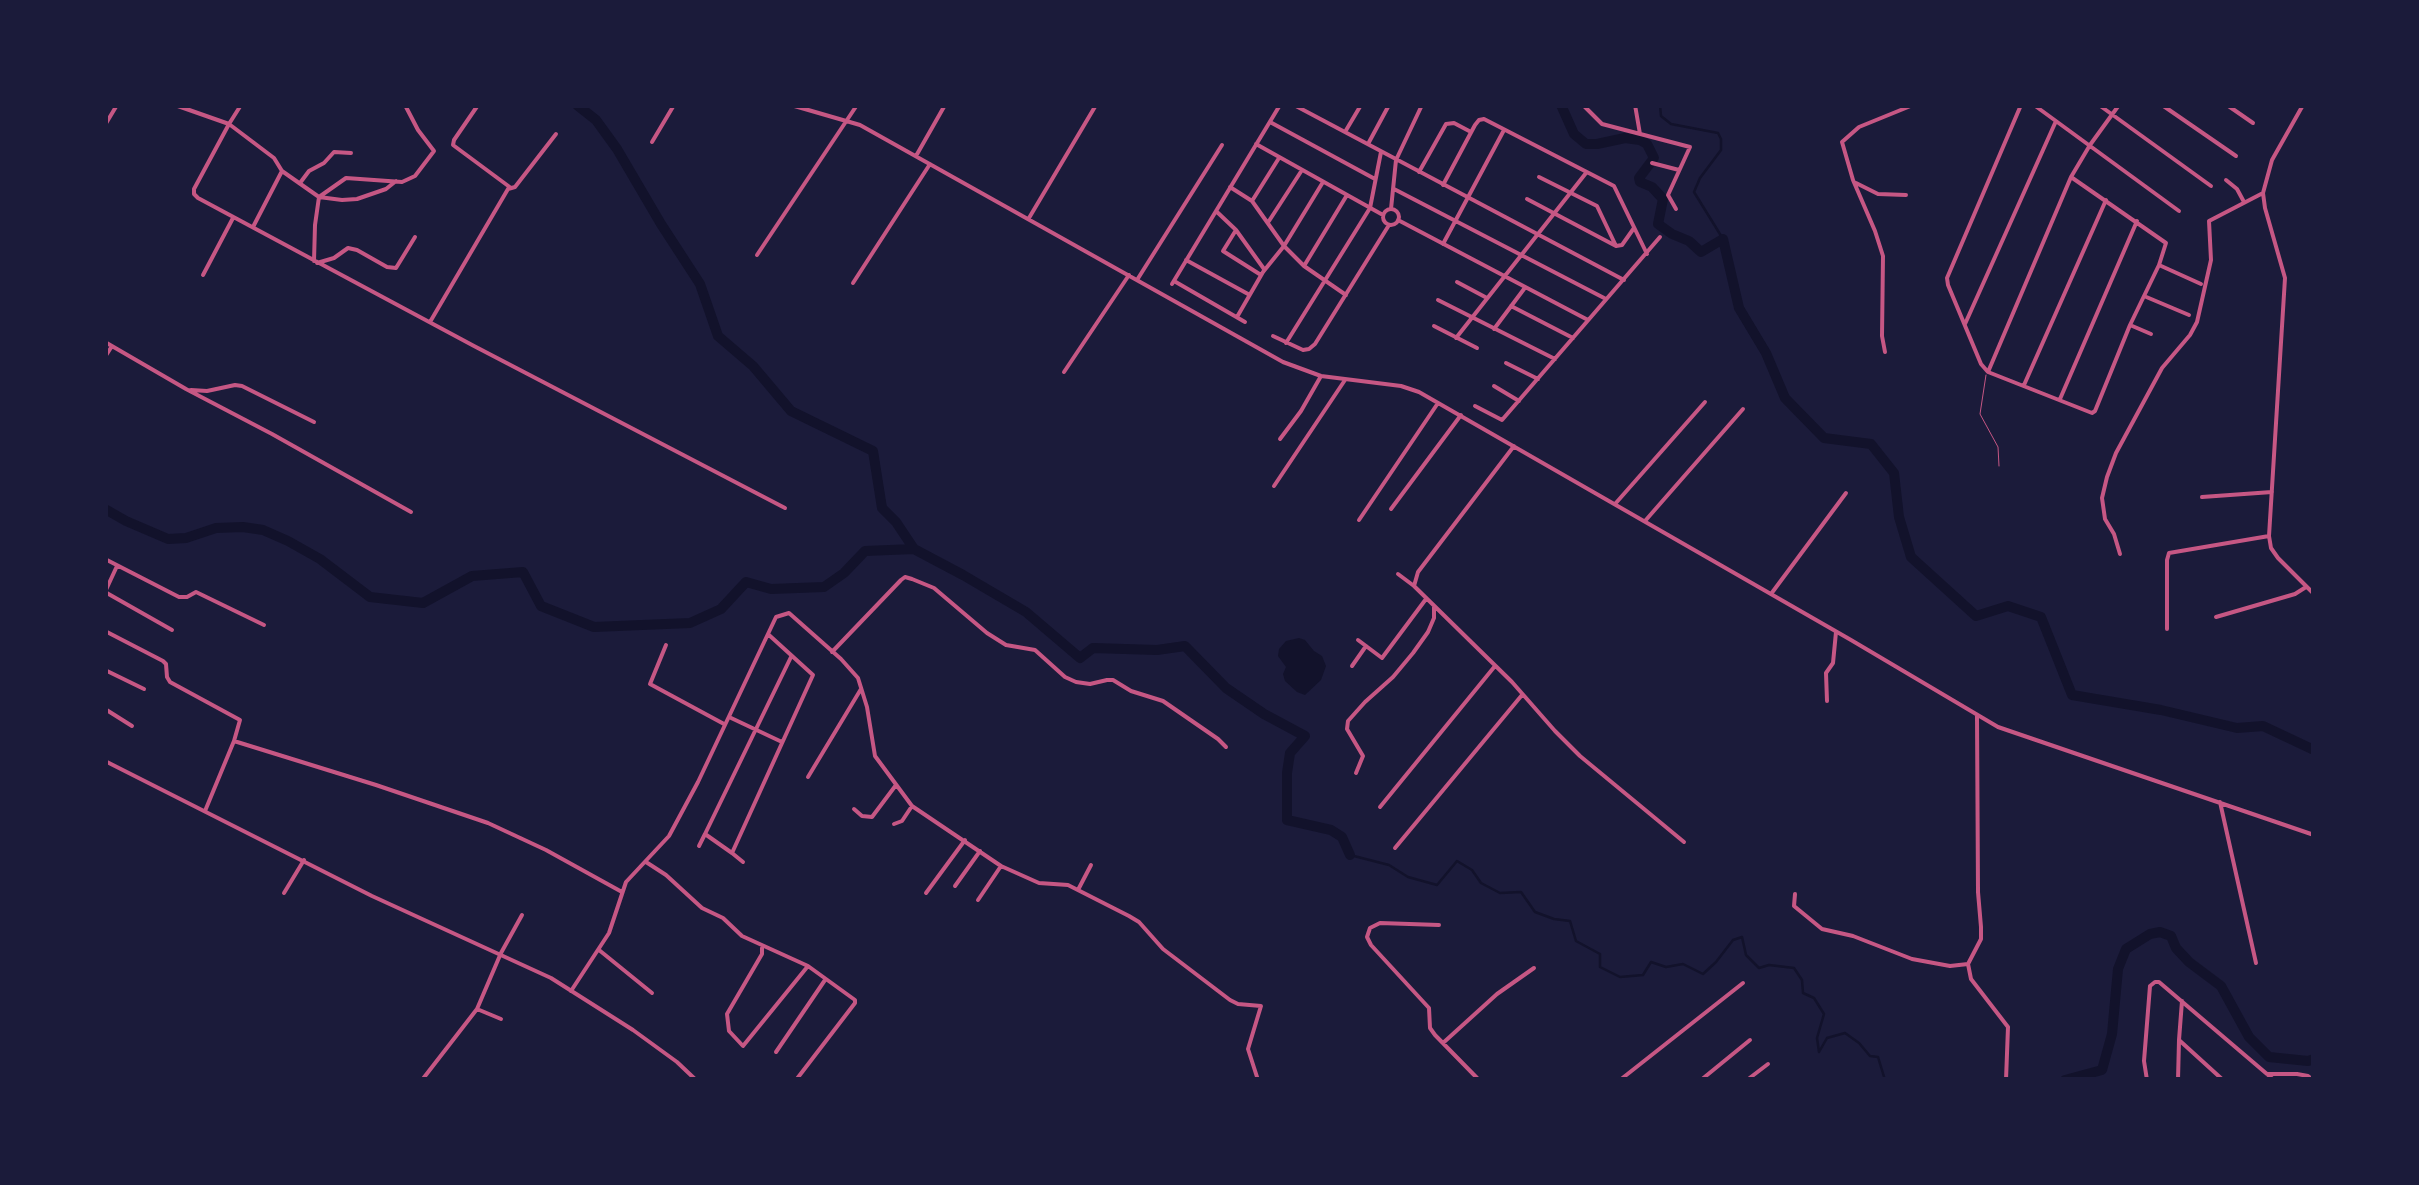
<!DOCTYPE html>
<style>
body{margin:0}
#map{position:relative;width:2419px;height:1185px;overflow:hidden;background:#1b1b3a;font-family:"PT Sans Narrow",sans-serif}
canvas{display:block}
.frame{position:absolute;inset:0;border:108px solid #1b1b3a;pointer-events:none}
</style>
<div id="map">
<canvas width="2419" height="1185"></canvas>
<div class="frame"></div>
</div>
<script>
const g = document.querySelector('canvas').getContext('2d');
g.lineJoin = 'round';
function paint(path, color) {
  g.fillStyle = color;
  g.fill(path, 'evenodd');
}
function shape(rows) {
  const path = new Path2D();
  for (const r of rows) {
    if (r.length === 3) {
      path.moveTo(r[0] + r[2], r[1]);
      path.arc(r[0], r[1], r[2], 0, 2 * Math.PI);
      continue;
    }
    path.moveTo(r[0], r[1]);
    for (let i = 2; i < r.length; i += 2) path.lineTo(r[i], r[i + 1]);
  }
  return path;
}
function trace(path, color, width, dash) {
  g.strokeStyle = color;
  g.lineWidth = width;
  g.lineCap = dash ? 'butt' : 'round';
  g.setLineDash(dash || []);
  g.stroke(path);
}
paint(shape([
 [1299,638,1305,640,1314,651,1322,656,1326,666,1321,680,1305,695,1297,692,1285,681,1283,674,1286,667,1278,656,1279,649,1286,641]
]), '#12122b');
trace(shape([
 [1660,105,1661,116,1671,124,1718,133,1721,139,1721,150,1700,178,1694,192,1723,239],
 [1350,855,1389,865,1408,877,1437,885,1457,861,1472,870,1481,883,1500,893,1521,892,1535,912,1554,919,1570,921,1576,941,1600,954,1600,967,1620,977,1643,975,1651,962,1666,967,1683,964,1703,974,1716,962,1733,940,1742,937,1746,955,1759,968,1769,965,1794,968,1802,980,1803,993,1814,998,1824,1014,1817,1038,1819,1052,1827,1038,1845,1033,1859,1043,1870,1056,1878,1057,1885,1080]
]), '#12122b', 2.5);
trace(shape([
 [577,105,596,120,617,149,661,224,700,284,718,336,753,366,791,411,873,451,882,508,896,522,914,549,963,575,1026,612,1080,658,1093,648,1157,650,1185,646,1226,688,1264,714,1305,736,1290,753,1287,773,1287,820,1331,830,1342,837,1350,855],
 [1561,105,1574,134,1586,144,1597,144,1625,138,1640,140,1647,144,1654,158,1639,178,1640,182,1652,187,1663,199,1658,224,1672,234,1689,241,1701,252,1723,239,1739,308,1766,353,1785,398,1824,438,1871,444,1894,473,1899,517,1911,557,1976,616,2008,606,2041,617,2072,695,2161,710,2237,728,2263,726,2314,750],
 [105,509,126,521,168,539,186,538,216,528,243,527,263,530,288,541,320,559,370,597,423,603,472,576,523,572,541,606,594,627,690,623,721,609,746,582,771,589,824,587,844,573,865,551,914,549],
 [2065,1080,2102,1070,2112,1034,2118,969,2126,949,2150,934,2160,932,2171,936,2176,948,2189,962,2221,986,2249,1037,2269,1057,2308,1061,2314,1059]
]), '#12122b', 10);
trace(shape([
 [1986,375,1980,414,1998,447,1999,466]
]), '#c65784', 1);
trace(shape([
 [175,105,229,124,274,158,282,171,319,197,342,200,357,199,386,189,396,181],
 [241,105,229,124,194,189,194,194,198,198,474,346,785,508],
 [478,105,454,140,453,145,511,188],
 [791,105,860,125,1283,362,1321,376,1401,386,1419,392,1851,640,1998,727,2314,835],
 [1294,105,1624,280],
 [1583,105,1602,124,1690,147,1668,195,1676,209],
 [1635,105,1640,134],
 [2021,105,1947,278,1948,285,1981,364,1988,372,2092,413,2095,411,2130,325,2159,265,2166,243,2071,177],
 [2034,105,2179,211],
 [2099,105,2211,186],
 [2162,105,2236,156],
 [2227,105,2253,123],
 [2303,105,2272,160,2263,193,2265,208,2285,278,2269,536,2271,548,2278,558,2314,594],
 [1270,122,1375,179],
 [105,125,117,105],
 [1345,132,1361,105],
 [652,142,674,105],
 [1256,144,1383,215],
 [1368,144,1389,105],
 [916,156,945,105],
 [1652,163,1679,170],
 [1419,172,1446,124,1454,123,1471,132],
 [1539,177,1597,206,1616,246],
 [2226,180,2237,189,2244,202],
 [300,183,309,171,324,163,334,152,351,153],
 [1856,183,1878,194,1906,195],
 [1443,185,1475,125,1479,120,1484,119,1614,186,1647,254],
 [1230,187,1252,201,1284,246,1304,266,1346,295],
 [1394,189,1606,299],
 [1527,199,1616,246,1622,245,1634,228],
 [1252,201,1279,158],
 [1391,209,1396,160,1422,105],
 [1391,217,8],
 [1216,211,1236,230,1264,269],
 [1029,218,1096,105],
 [1398,220,1588,320],
 [1269,221,1302,170],
 [253,227,282,171],
 [1236,230,1223,251,1261,275],
 [1443,244,1504,130],
 [757,255,857,105],
 [1186,260,1248,294],
 [314,261,315,225,319,197,346,178,402,182,415,176,434,151,418,130,405,105],
 [317,263,334,258,348,248,357,250,387,267,396,268,415,237],
 [2159,265,2201,284],
 [1304,266,1347,195],
 [203,275,233,218],
 [1137,280,1222,145],
 [1174,281,1245,322],
 [1457,282,1487,298],
 [853,283,930,164],
 [1172,284,1280,105],
 [2144,296,2189,315],
 [1438,300,1555,359],
 [1511,306,1573,338],
 [1237,317,1263,272,1284,246,1323,182],
 [430,322,508,189,515,187,556,134],
 [1965,324,2056,121],
 [2130,325,2151,334],
 [1434,326,1477,348],
 [1494,329,1524,289],
 [1273,336,1303,350,1309,349,1315,344,1389,225],
 [1456,338,1586,173],
 [105,342,186,389,272,434,411,512],
 [1286,343,1370,208,1381,152],
 [1885,352,1882,336,1883,256,1875,231,1853,180,1842,142,1859,127,1913,105],
 [105,357,112,346],
 [1506,363,1538,379],
 [1064,372,1129,275],
 [1988,372,2071,177,2090,145,2119,105],
 [2024,385,2106,200],
 [1494,386,1519,401],
 [191,390,207,391,235,385,242,386,314,422],
 [2060,399,2137,221],
 [1475,406,1502,420,1660,237],
 [1280,439,1301,411,1321,376],
 [1514,446,1418,572,1414,586,1512,682,1555,731,1580,756,1684,842],
 [1274,486,1345,380],
 [2202,497,2272,492],
 [1615,504,1705,402],
 [1391,509,1461,415],
 [1359,520,1438,403],
 [1645,521,1743,409],
 [2120,554,2114,534,2105,519,2102,498,2107,477,2116,453,2162,368,2190,335,2197,322,2211,260,2209,221,2263,193],
 [105,559,179,597,187,597,196,592,264,625],
 [117,566,105,592,172,630],
 [1398,574,1414,586],
 [1771,594,1846,493],
 [2216,617,2295,594,2306,587],
 [2167,629,2167,560,2169,553,2269,536],
 [105,631,163,661,166,664,167,677,170,682,240,720,234,741,205,811],
 [769,635,813,675,732,853,705,834,791,657],
 [1358,640,1382,658,1426,599],
 [666,645,650,684,724,724],
 [832,652,901,580,905,577,912,579,934,588,987,633,1006,645,1035,650,1065,677,1076,682,1090,684,1107,680,1113,680,1131,691,1163,701,1218,739,1226,747],
 [1352,666,1366,646],
 [105,670,144,689],
 [1827,701,1826,673,1833,663,1836,632],
 [105,709,132,726],
 [729,717,782,742],
 [234,741,376,785,488,823,546,850,622,892],
 [1356,773,1363,756,1347,729,1348,721,1365,702,1393,677,1413,653,1428,632,1434,618,1434,606],
 [808,777,861,689],
 [2220,802,2256,963],
 [1380,807,1495,666],
 [854,809,862,816,872,817,896,785],
 [894,824,902,821,912,806],
 [699,846,705,834],
 [1395,848,1522,695],
 [732,853,743,862],
 [646,862,666,875,702,908,723,918,742,936,808,966,855,1000,855,1003,796,1080],
 [955,886,980,851],
 [1079,888,1091,865],
 [284,893,304,860],
 [926,893,965,840],
 [1795,894,1794,906,1822,929,1853,936,1912,959,1950,966,1968,964,1981,939,1981,927,1978,892,1977,716],
 [978,900,1001,866],
 [1439,925,1380,923,1370,928,1367,937,1371,945,1429,1008,1430,1028,1435,1035,1479,1080],
 [762,948,762,954,727,1014,729,1031,743,1046,808,966],
 [599,950,652,993],
 [1968,964,1971,979,2008,1027,2006,1080],
 [571,991,609,933,626,882,669,836,698,782,776,617,789,613,841,659,858,678,867,707,875,756,912,806,1001,866,1039,883,1068,885,1129,916,1139,922,1163,949,1230,1000,1238,1004,1261,1006,1248,1049,1258,1080],
 [477,1009,501,1019],
 [2179,1040,2182,1001],
 [1443,1043,1497,994,1534,968],
 [776,1052,825,980],
 [2267,1074,2297,1074,2308,1076,2313,1080],
 [422,1080,477,1009,501,953,522,915],
 [1620,1080,1743,983],
 [1701,1080,1750,1040],
 [1747,1080,1768,1064],
 [2147,1080,2144,1061,2150,986,2155,982,2159,982,2274,1080],
 [2178,1080,2179,1040,2223,1080]
]), '#c65784', 4);
trace(shape([
 [105,761,372,896,551,978,633,1030,677,1062,696,1080]
]), '#c65784', 4);
</script>
